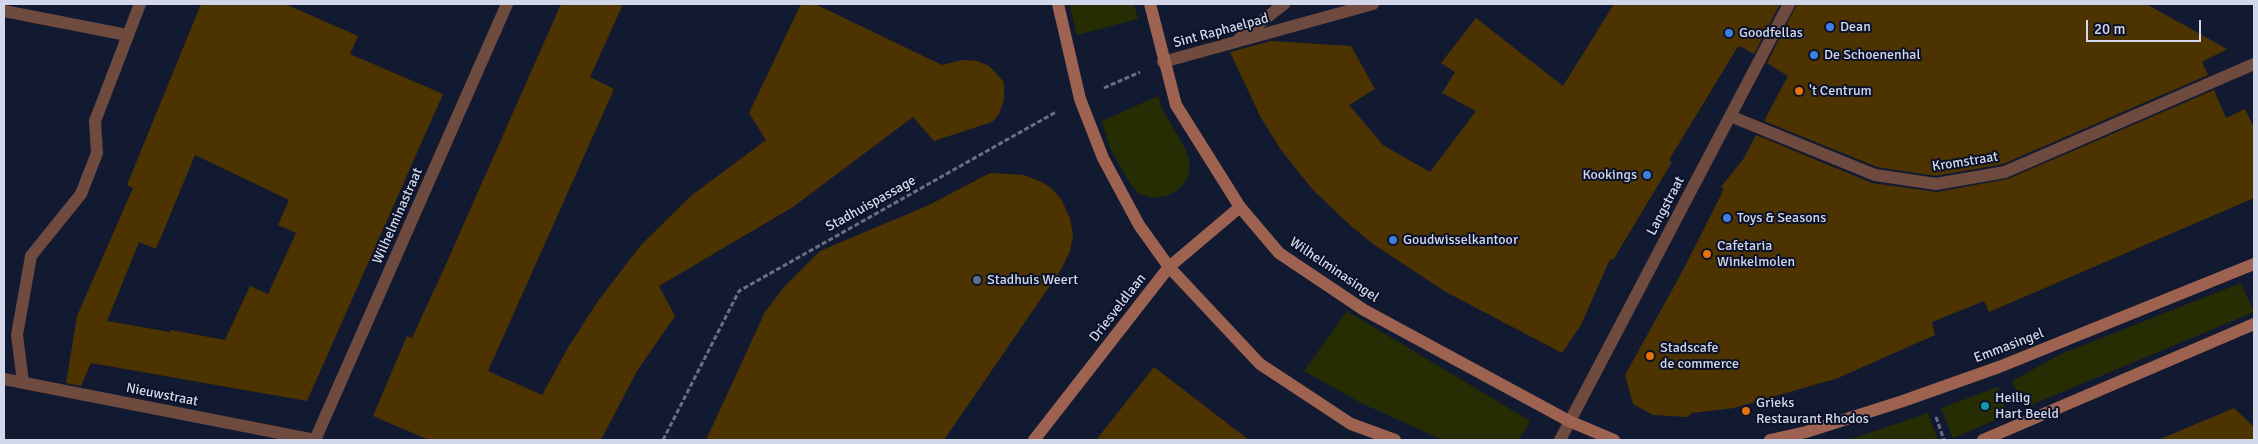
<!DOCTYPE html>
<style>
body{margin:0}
#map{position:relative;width:2258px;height:444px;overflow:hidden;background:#121a32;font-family:Signika,sans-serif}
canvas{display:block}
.frame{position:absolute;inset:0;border:5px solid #d2d8e9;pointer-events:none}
.scale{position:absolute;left:2086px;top:20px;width:115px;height:22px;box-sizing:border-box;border:2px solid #d2d8e9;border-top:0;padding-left:6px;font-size:15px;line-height:18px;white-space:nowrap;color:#d2d8e9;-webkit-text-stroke:4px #0a1128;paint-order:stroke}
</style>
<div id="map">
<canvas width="2258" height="444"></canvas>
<div class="frame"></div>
<div class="scale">20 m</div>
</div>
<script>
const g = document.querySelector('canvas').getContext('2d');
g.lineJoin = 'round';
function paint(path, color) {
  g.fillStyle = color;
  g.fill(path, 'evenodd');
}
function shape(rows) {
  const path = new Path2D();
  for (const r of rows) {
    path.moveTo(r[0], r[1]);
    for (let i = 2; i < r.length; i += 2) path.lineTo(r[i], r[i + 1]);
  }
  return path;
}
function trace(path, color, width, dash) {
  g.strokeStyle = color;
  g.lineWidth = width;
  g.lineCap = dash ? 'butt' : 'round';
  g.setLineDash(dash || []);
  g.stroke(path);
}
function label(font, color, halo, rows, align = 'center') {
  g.font = font + ' Signika,sans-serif';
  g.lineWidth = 4;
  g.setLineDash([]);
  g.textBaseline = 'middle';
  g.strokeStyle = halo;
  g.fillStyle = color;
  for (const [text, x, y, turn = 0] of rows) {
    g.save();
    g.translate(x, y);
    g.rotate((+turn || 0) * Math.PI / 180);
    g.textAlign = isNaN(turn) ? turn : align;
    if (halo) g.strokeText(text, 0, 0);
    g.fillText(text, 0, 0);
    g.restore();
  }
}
paint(shape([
 [1069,4,1134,4,1138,19,1077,35],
 [1158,96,1162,109,1186,150,1190,164,1188,178,1177,191,1167,196,1153,198,1139,194,1131,185,1110,148,1102,121],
 [2241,283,2254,312,2024,408,2012,381,2061,354],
 [1347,311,1530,421,1519,440,1443,440,1363,404,1304,371],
 [1998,387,2008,415,1953,438,1941,408],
 [1928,413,1938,440,1848,440]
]), '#262d02');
paint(shape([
 [201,4,285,4,358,36,350,54,443,94,307,401,91,363,81,386,66,383,77,316,133,188,127,185],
 [195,155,289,200,278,225,296,233,268,294,250,286,225,340,171,330,170,332,107,321,139,242,156,249],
 [561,4,623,4,590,77,614,89,488,371,542,395,569,346,598,301,641,245,692,195,766,140,749,113,801,4,815,4,942,65,962,60,977,61,989,66,1004,82,1004,100,999,114,992,122,934,141,913,117,793,207,659,286,675,316,637,371,601,440,429,440,373,416,407,336,412,338,447,262],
 [1614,4,1780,4,1754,54,1740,46,1737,48,1669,160,1672,162,1613,260,1610,259,1581,325,1562,353,1446,292,1373,244,1351,226,1313,190,1281,150,1260,116,1230,52,1271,41,1351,46,1375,89,1349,105,1383,145,1430,172,1476,111,1442,93,1455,72,1441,63,1476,18,1563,86],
 [1797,4,2146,4,2227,49,2202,62,2208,75,2003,164,1936,176,1877,167,1764,121,1788,76,1767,63],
 [2214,90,2226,118,2245,109,2254,128,2254,198,1989,312,1984,301,1932,322,1935,335,1838,378,1734,408,1691,413,1688,417,1653,415,1633,404,1625,375,1681,274,1724,189,1721,187,1744,158,1756,135,1872,183,1937,192,2008,179],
 [990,173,1024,175,1042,182,1052,189,1061,199,1070,218,1073,235,1070,251,1062,268,944,440,706,440,765,312,784,287,820,251,929,205],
 [1154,367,1249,440,1096,440],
 [2234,408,2254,427,2254,440,2158,440]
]), '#4d3300');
trace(shape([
 [1104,88,1140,72],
 [1936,417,1944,440],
 [663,440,739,291,1056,112]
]), '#697085', 3, [5, 2.5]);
trace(shape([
 [4,11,127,35],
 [1239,39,1284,4],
 [1163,62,1373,4],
 [1730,116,1875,175,1936,184,2005,172,2254,64],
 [4,379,315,440],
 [23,382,17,335,31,256,81,194,97,153,95,121,140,4],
 [315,440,507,4],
 [1560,440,1789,4]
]), '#6f4a3e', 12);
trace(shape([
 [1058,4,1080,99,1103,158,1139,225,1169,267,1260,364,1351,424,1395,440],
 [1150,4,1176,105,1240,207,1279,253,1364,310,1569,421,1614,440],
 [1034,440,1169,267,1240,207],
 [1770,440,1806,432,1903,401,1999,367,2254,264],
 [1983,440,2254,324]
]), '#9e6350', 12);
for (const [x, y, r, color] of [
 [1830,27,5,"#3f7fe0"],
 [1729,33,5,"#3f7fe0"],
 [1814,55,5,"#3f7fe0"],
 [1799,91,5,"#e8710a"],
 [1647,175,5,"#3f7fe0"],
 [1727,218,5,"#3f7fe0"],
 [1393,240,5,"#3f7fe0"],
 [1707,254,5,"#e8710a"],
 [977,280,5,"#5c6f8a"],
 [1650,356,5,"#e8710a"],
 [1985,406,5,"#0f9aa8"],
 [1746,411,5,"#e8710a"]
]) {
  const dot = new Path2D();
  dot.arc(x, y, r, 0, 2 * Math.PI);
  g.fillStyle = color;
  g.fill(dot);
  trace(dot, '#0a1128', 2);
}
label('14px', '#d2d8e9', '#0a1128', [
 ["Dean",1840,27],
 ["Goodfellas",1739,33],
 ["De Schoenenhal",1824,55],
 ["'t Centrum",1809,91],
 ["Kookings",1637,175,"right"],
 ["Toys & Seasons",1737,218],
 ["Goudwisselkantoor",1403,240],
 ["Cafetaria",1717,246],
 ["Winkelmolen",1717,262],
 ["Stadhuis Weert",987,280],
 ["Stadscafe",1660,348],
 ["de commerce",1660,364],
 ["Heilig",1995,398],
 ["Hart Beeld",1995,414],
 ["Grieks",1756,403],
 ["Restaurant Rhodos",1756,419]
], 'left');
label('14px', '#d2d8e9', '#0a1128', [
 ["Sint Raphaelpad",1221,31,-15],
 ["Kromstraat",1965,162,-9],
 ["Stadhuispassage",871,204,-29],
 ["Langstraat",1666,206,-62],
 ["Wilhelminastraat",398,216,-66],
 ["Wilhelminasingel",1334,270,34],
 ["Driesveldlaan",1118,308,-52],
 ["Emmasingel",2009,346,-21],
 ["Nieuwstraat",162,395,11]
]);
</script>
